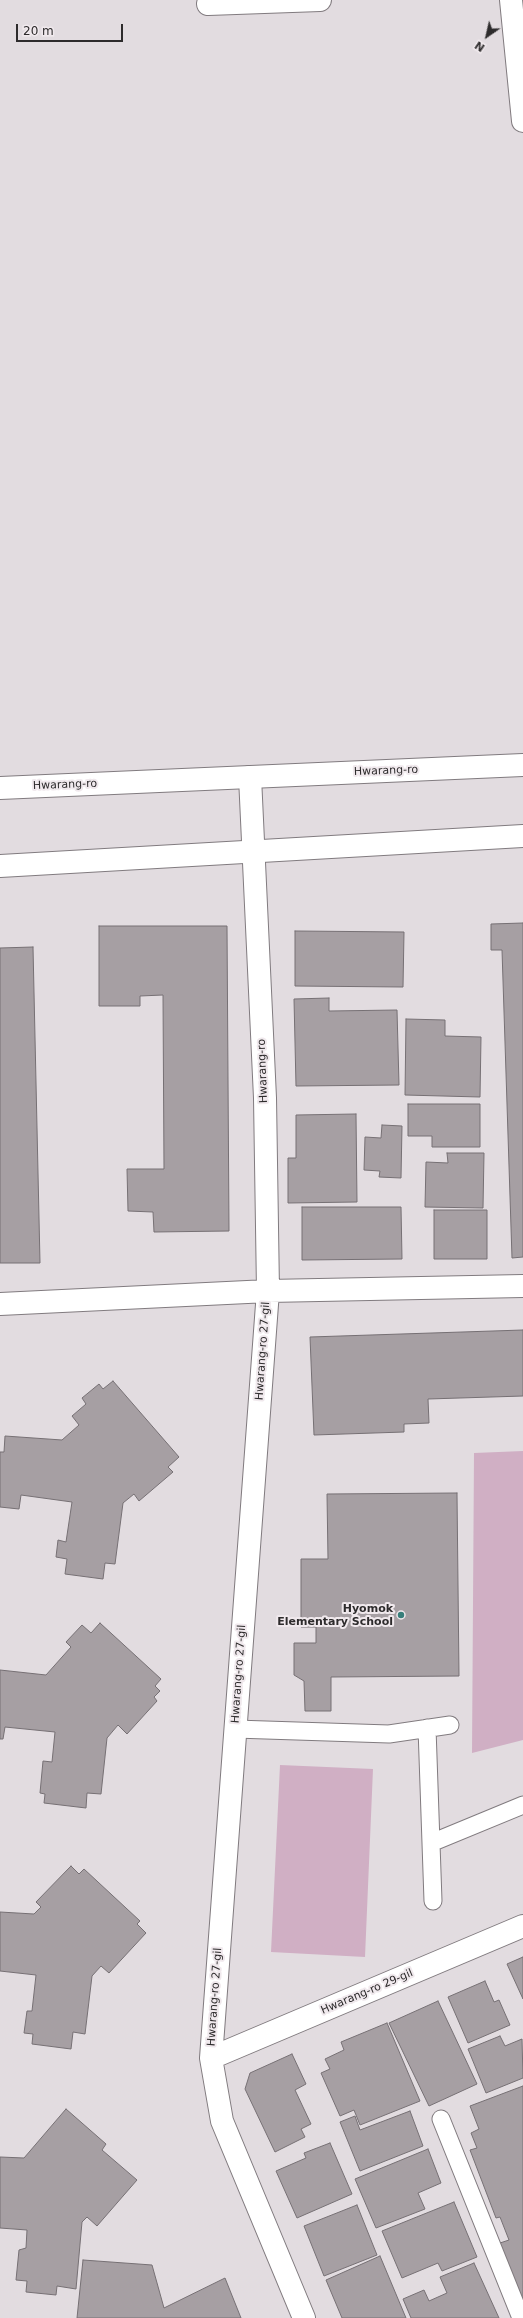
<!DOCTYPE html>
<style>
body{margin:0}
#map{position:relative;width:523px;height:2318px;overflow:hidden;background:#e2dce0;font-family:"DejaVu Sans",sans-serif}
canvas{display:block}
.north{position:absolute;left:467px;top:16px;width:40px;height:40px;-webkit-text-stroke:3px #f0e9ed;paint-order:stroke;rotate:214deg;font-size:11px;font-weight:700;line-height:16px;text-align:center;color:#2d2b2c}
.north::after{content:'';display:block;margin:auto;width:14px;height:18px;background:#2d2b2c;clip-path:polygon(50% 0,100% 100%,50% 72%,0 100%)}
.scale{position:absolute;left:16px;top:24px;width:107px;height:18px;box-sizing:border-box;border:2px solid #2d2b2c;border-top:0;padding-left:5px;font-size:12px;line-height:14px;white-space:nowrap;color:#2d2b2c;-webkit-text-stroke:3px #f0e9ed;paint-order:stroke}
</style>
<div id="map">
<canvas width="523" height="2318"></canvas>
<div class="north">N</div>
<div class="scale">20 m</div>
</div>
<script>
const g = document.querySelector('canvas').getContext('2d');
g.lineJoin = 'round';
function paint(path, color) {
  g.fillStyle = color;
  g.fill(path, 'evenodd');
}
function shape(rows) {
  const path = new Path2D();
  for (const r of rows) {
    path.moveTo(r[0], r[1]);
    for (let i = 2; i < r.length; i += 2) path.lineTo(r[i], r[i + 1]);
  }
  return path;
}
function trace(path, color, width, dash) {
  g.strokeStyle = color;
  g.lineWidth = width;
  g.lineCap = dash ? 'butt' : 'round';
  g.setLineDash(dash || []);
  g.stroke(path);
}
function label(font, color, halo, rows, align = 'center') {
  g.font = font + ' "DejaVu Sans",sans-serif';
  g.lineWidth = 4;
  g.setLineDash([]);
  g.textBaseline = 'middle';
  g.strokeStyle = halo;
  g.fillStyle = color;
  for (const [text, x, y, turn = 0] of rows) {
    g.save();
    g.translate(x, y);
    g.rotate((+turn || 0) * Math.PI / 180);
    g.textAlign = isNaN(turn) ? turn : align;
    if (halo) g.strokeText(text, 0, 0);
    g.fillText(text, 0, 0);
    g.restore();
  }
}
paint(shape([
 [523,1451,523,1740,472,1753,474,1453],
 [280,1765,373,1769,365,1957,271,1952]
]), '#d0afc4');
const building = shape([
 [523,923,523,1257,512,1258,502,950,491,950,491,924,523,923],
 [99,926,227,926,229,1231,154,1232,153,1212,128,1211,127,1169,164,1169,163,995,140,996,140,1006,99,1006,99,926],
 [295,931,404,932,403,987,295,986,295,931],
 [33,947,40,1263,0,1263,0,948,33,947],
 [329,998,329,1011,397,1010,399,1085,296,1086,294,999,329,998],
 [406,1019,445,1020,445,1036,481,1037,480,1097,405,1095,406,1019],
 [408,1104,480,1104,480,1147,432,1147,432,1136,408,1136,408,1104],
 [356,1114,357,1202,288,1203,288,1158,296,1158,296,1115,356,1114],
 [382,1125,402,1126,401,1178,379,1177,380,1171,364,1170,365,1137,381,1138,382,1125],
 [447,1153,484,1153,483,1208,425,1207,426,1162,448,1163,447,1153],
 [302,1207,401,1207,402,1259,302,1260,302,1207],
 [434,1210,487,1210,487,1259,434,1259,434,1210],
 [523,1330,523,1396,428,1399,429,1423,404,1424,404,1432,314,1435,310,1337,523,1330],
 [113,1381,179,1457,168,1467,173,1472,139,1501,134,1494,123,1503,115,1564,105,1563,103,1579,65,1574,67,1559,56,1557,58,1540,66,1542,72,1502,21,1495,19,1509,0,1507,0,1452,4,1452,5,1436,62,1440,79,1425,72,1416,86,1404,82,1398,99,1384,103,1389,113,1381],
 [457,1493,459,1676,331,1677,331,1711,305,1711,304,1681,294,1675,294,1643,316,1643,316,1627,301,1627,301,1559,328,1559,327,1494,457,1493],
 [100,1623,161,1679,155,1686,160,1691,154,1697,157,1701,127,1734,118,1725,107,1738,101,1794,87,1793,86,1808,44,1803,45,1794,40,1793,43,1761,52,1762,55,1732,5,1727,3,1739,0,1739,0,1670,46,1675,71,1647,66,1642,82,1625,91,1633,100,1623],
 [71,1866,79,1874,84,1869,140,1921,137,1924,146,1933,109,1973,101,1966,92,1976,85,2034,73,2032,71,2049,32,2044,33,2034,24,2033,27,2011,32,2011,36,1975,0,1971,0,1912,34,1914,41,1907,36,1902,71,1866],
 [523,1957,523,1999,507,1964,523,1957],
 [485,1981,494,2002,499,2000,510,2025,468,2043,448,1997,485,1981],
 [438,2001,477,2084,429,2106,389,2023,438,2001],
 [387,2023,420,2101,360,2125,354,2110,340,2116,321,2073,330,2069,325,2059,344,2050,341,2042,387,2023],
 [500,2036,505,2046,522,2039,523,2078,486,2093,468,2049,500,2036],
 [292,2054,306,2084,295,2090,311,2124,301,2129,305,2137,275,2152,245,2089,250,2073,292,2054],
 [523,2086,523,2299,521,2299,500,2243,509,2240,500,2217,496,2218,470,2150,477,2148,471,2133,479,2129,470,2106,523,2086],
 [66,2109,106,2144,102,2150,137,2180,97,2226,87,2217,82,2222,76,2289,57,2286,56,2295,26,2292,27,2281,16,2280,19,2250,26,2248,27,2230,0,2228,0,2157,24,2158,66,2109],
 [410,2111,423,2146,360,2171,340,2122,355,2116,360,2130,410,2111],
 [330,2143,352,2194,297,2218,276,2171,306,2158,304,2153,330,2143],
 [428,2149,441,2183,418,2193,425,2209,376,2228,355,2179,428,2149],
 [454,2202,477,2257,442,2271,438,2263,402,2278,382,2231,454,2202],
 [357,2205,377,2255,324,2276,304,2226,357,2205],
 [380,2256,406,2318,342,2318,326,2280,380,2256],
 [83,2260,152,2265,164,2308,225,2278,241,2318,77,2318,83,2260],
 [474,2263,499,2318,411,2318,403,2299,424,2290,429,2301,447,2293,440,2277,474,2263]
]);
paint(building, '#a69fa3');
trace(building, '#767074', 1);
const service = shape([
 [427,1728,433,1901],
 [235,1729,389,1734,450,1725],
 [431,1843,523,1805],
 [441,2119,521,2318]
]);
const minor = shape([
 [209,0,208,4,320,0],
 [511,0,523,121],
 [250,777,265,1098,268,1291,211,2058,222,2121,304,2318],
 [0,1304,268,1291,523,1286],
 [211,2058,523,1926]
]);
const secondary = shape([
 [0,788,523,765],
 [0,866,523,836]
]);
trace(service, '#817b7f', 19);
trace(minor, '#817b7f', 24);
trace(secondary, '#817b7f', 24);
trace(service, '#fff', 17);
trace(minor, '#fff', 22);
trace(secondary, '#fff', 22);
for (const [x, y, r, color] of [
 [401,1615,4,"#377e7a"]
]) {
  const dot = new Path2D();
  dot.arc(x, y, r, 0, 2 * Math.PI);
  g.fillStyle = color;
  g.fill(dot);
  trace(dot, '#f0e9ed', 1.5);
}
label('11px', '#2d2b2c', '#f0e9ed', [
 ["Hwarang-ro",386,771,-2],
 ["Hwarang-ro",65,785,-2],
 ["Hwarang-ro",263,1071,-92],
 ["Hwarang-ro 27-gil",263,1351,-86],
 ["Hwarang-ro 27-gil",239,1674,-86],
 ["Hwarang-ro 29-gil",367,1992,-23],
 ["Hwarang-ro 27-gil",215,1997,-86]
]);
label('bold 11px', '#2d2b2c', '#f0e9ed', [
 ["Hyomok",393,1609],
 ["Elementary School",393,1622]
], 'right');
</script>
